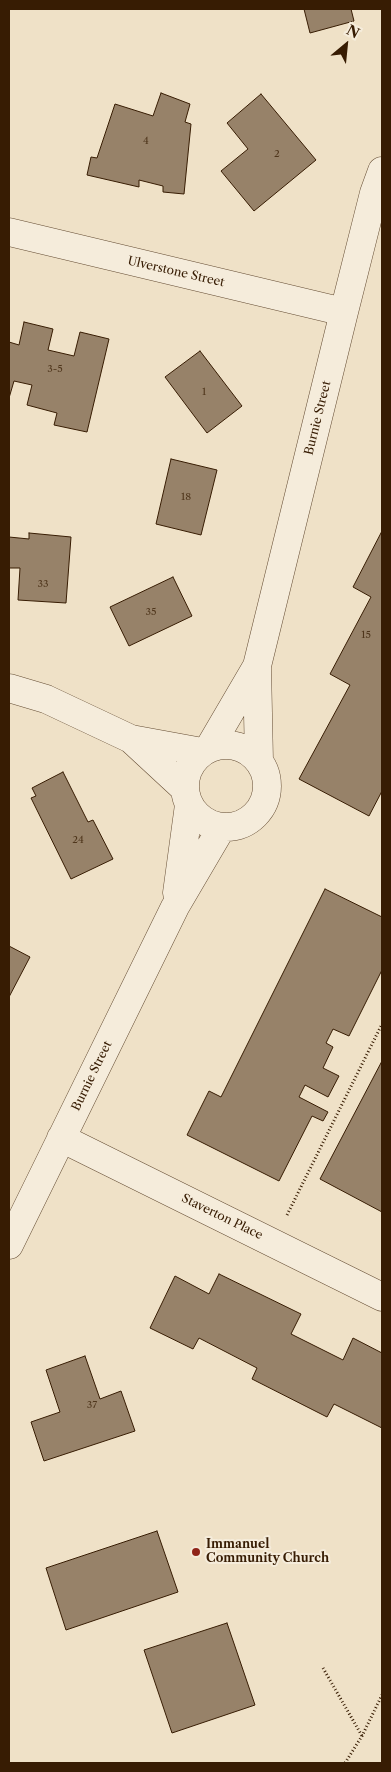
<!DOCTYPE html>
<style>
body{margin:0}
#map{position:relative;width:391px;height:1772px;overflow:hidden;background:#efe1c7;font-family:"Libre Caslon Text",serif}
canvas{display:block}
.frame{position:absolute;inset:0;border:10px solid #371c03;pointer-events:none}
.north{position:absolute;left:321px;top:20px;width:50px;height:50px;-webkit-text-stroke:4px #f5ecdb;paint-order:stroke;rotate:28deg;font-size:14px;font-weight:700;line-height:20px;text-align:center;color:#371c03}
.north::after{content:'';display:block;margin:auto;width:18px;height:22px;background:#371c03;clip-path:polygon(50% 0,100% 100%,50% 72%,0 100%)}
</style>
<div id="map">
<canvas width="391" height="1772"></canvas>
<div class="frame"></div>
<div class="north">N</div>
</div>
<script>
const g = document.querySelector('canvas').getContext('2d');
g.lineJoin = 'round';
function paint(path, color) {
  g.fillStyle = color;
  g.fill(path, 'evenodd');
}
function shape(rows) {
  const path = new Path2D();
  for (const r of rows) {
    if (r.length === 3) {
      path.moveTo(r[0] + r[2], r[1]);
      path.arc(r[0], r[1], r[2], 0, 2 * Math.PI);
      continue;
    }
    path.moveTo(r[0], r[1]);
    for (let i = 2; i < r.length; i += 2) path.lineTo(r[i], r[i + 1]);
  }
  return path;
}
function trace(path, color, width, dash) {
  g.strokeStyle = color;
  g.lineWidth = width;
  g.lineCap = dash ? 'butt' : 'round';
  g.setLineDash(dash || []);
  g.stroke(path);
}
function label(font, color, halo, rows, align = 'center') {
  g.font = font + ' "Libre Caslon Text",serif';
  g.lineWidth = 4;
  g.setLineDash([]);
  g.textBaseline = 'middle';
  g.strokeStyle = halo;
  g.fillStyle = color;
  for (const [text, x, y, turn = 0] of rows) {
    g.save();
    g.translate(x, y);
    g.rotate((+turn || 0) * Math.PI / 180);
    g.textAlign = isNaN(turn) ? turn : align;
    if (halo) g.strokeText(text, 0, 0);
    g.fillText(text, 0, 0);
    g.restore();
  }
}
const building = shape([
 [304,9,351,9,354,21,310,33,304,9],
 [161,93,190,104,185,122,191,124,184,194,163,192,163,186,139,180,139,187,87,175,91,157,97,158,115,104,153,116,161,93],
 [261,94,316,160,254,211,221,171,248,149,227,123,261,94],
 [24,322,53,329,48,350,74,356,80,332,109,339,87,432,54,425,57,413,27,405,32,385,14,381,9,398,9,342,19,345,24,322],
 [200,351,242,406,207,433,165,377,200,351],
 [171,459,217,470,201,535,156,524,171,459],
 [382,531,382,791,369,816,299,779,350,685,330,674,371,597,353,587,382,531],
 [29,533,71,537,66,603,18,600,20,568,9,568,9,537,29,539,29,533],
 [173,577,192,616,129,646,110,607,173,577],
 [63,772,88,822,93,820,113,859,71,879,31,798,36,796,32,788,63,772],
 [325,889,382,917,382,970,349,1036,333,1029,326,1043,333,1047,323,1068,339,1076,328,1097,305,1085,299,1097,328,1112,323,1121,312,1116,279,1181,187,1135,209,1091,221,1097,325,889],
 [9,946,30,957,9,997,9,946],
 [382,1061,382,1212,320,1179,382,1061],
 [219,1274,301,1314,291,1334,343,1360,353,1338,382,1353,382,1428,334,1404,327,1417,252,1379,257,1368,199,1338,193,1349,150,1328,175,1276,209,1294,219,1274],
 [85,1356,100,1399,121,1391,135,1431,44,1461,31,1422,60,1412,46,1370,85,1356],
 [157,1531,178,1592,66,1630,46,1568,157,1531],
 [227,1623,255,1705,172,1733,144,1650,227,1623]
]);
paint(building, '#978269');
trace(building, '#371c03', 1);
const minor = shape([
 [9,232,344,312],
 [9,688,46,699,131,739,202,752],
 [131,739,185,789],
 [226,786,41],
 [209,748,257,666],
 [259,761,257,666,344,312,374,193,382,171],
 [177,893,189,805],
 [61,1138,382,1297],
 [9,1245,175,907,222,827]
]);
trace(minor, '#654d34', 29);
trace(shape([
 [287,1215,382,1024],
 [323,1668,362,1736],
 [345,1763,362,1736,382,1695]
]), '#371c03', 3, [1, 2.5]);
trace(minor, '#f5ecdb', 28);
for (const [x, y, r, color] of [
 [196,1552,5,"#8f2418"]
]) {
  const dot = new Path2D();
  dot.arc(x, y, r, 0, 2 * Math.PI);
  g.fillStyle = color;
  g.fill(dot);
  trace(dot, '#f5ecdb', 2);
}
label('10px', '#4f361c', null, [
 ["4",146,141],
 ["2",277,154],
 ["3-5",55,369],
 ["1",204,392],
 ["18",186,497],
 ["33",43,584],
 ["35",151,612],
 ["15",366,635],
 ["24",78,840],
 ["37",92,1405]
]);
label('12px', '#371c03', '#f5ecdb', [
 ["Ulverstone Street",176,272,13],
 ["Burnie Street",318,418,-76],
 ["Burnie Street",92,1076,-64],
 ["Staverton Place",222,1217,26]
]);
label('bold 12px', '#371c03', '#f5ecdb', [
 ["Immanuel",206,1545],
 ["Community Church",206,1559]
], 'left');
</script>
